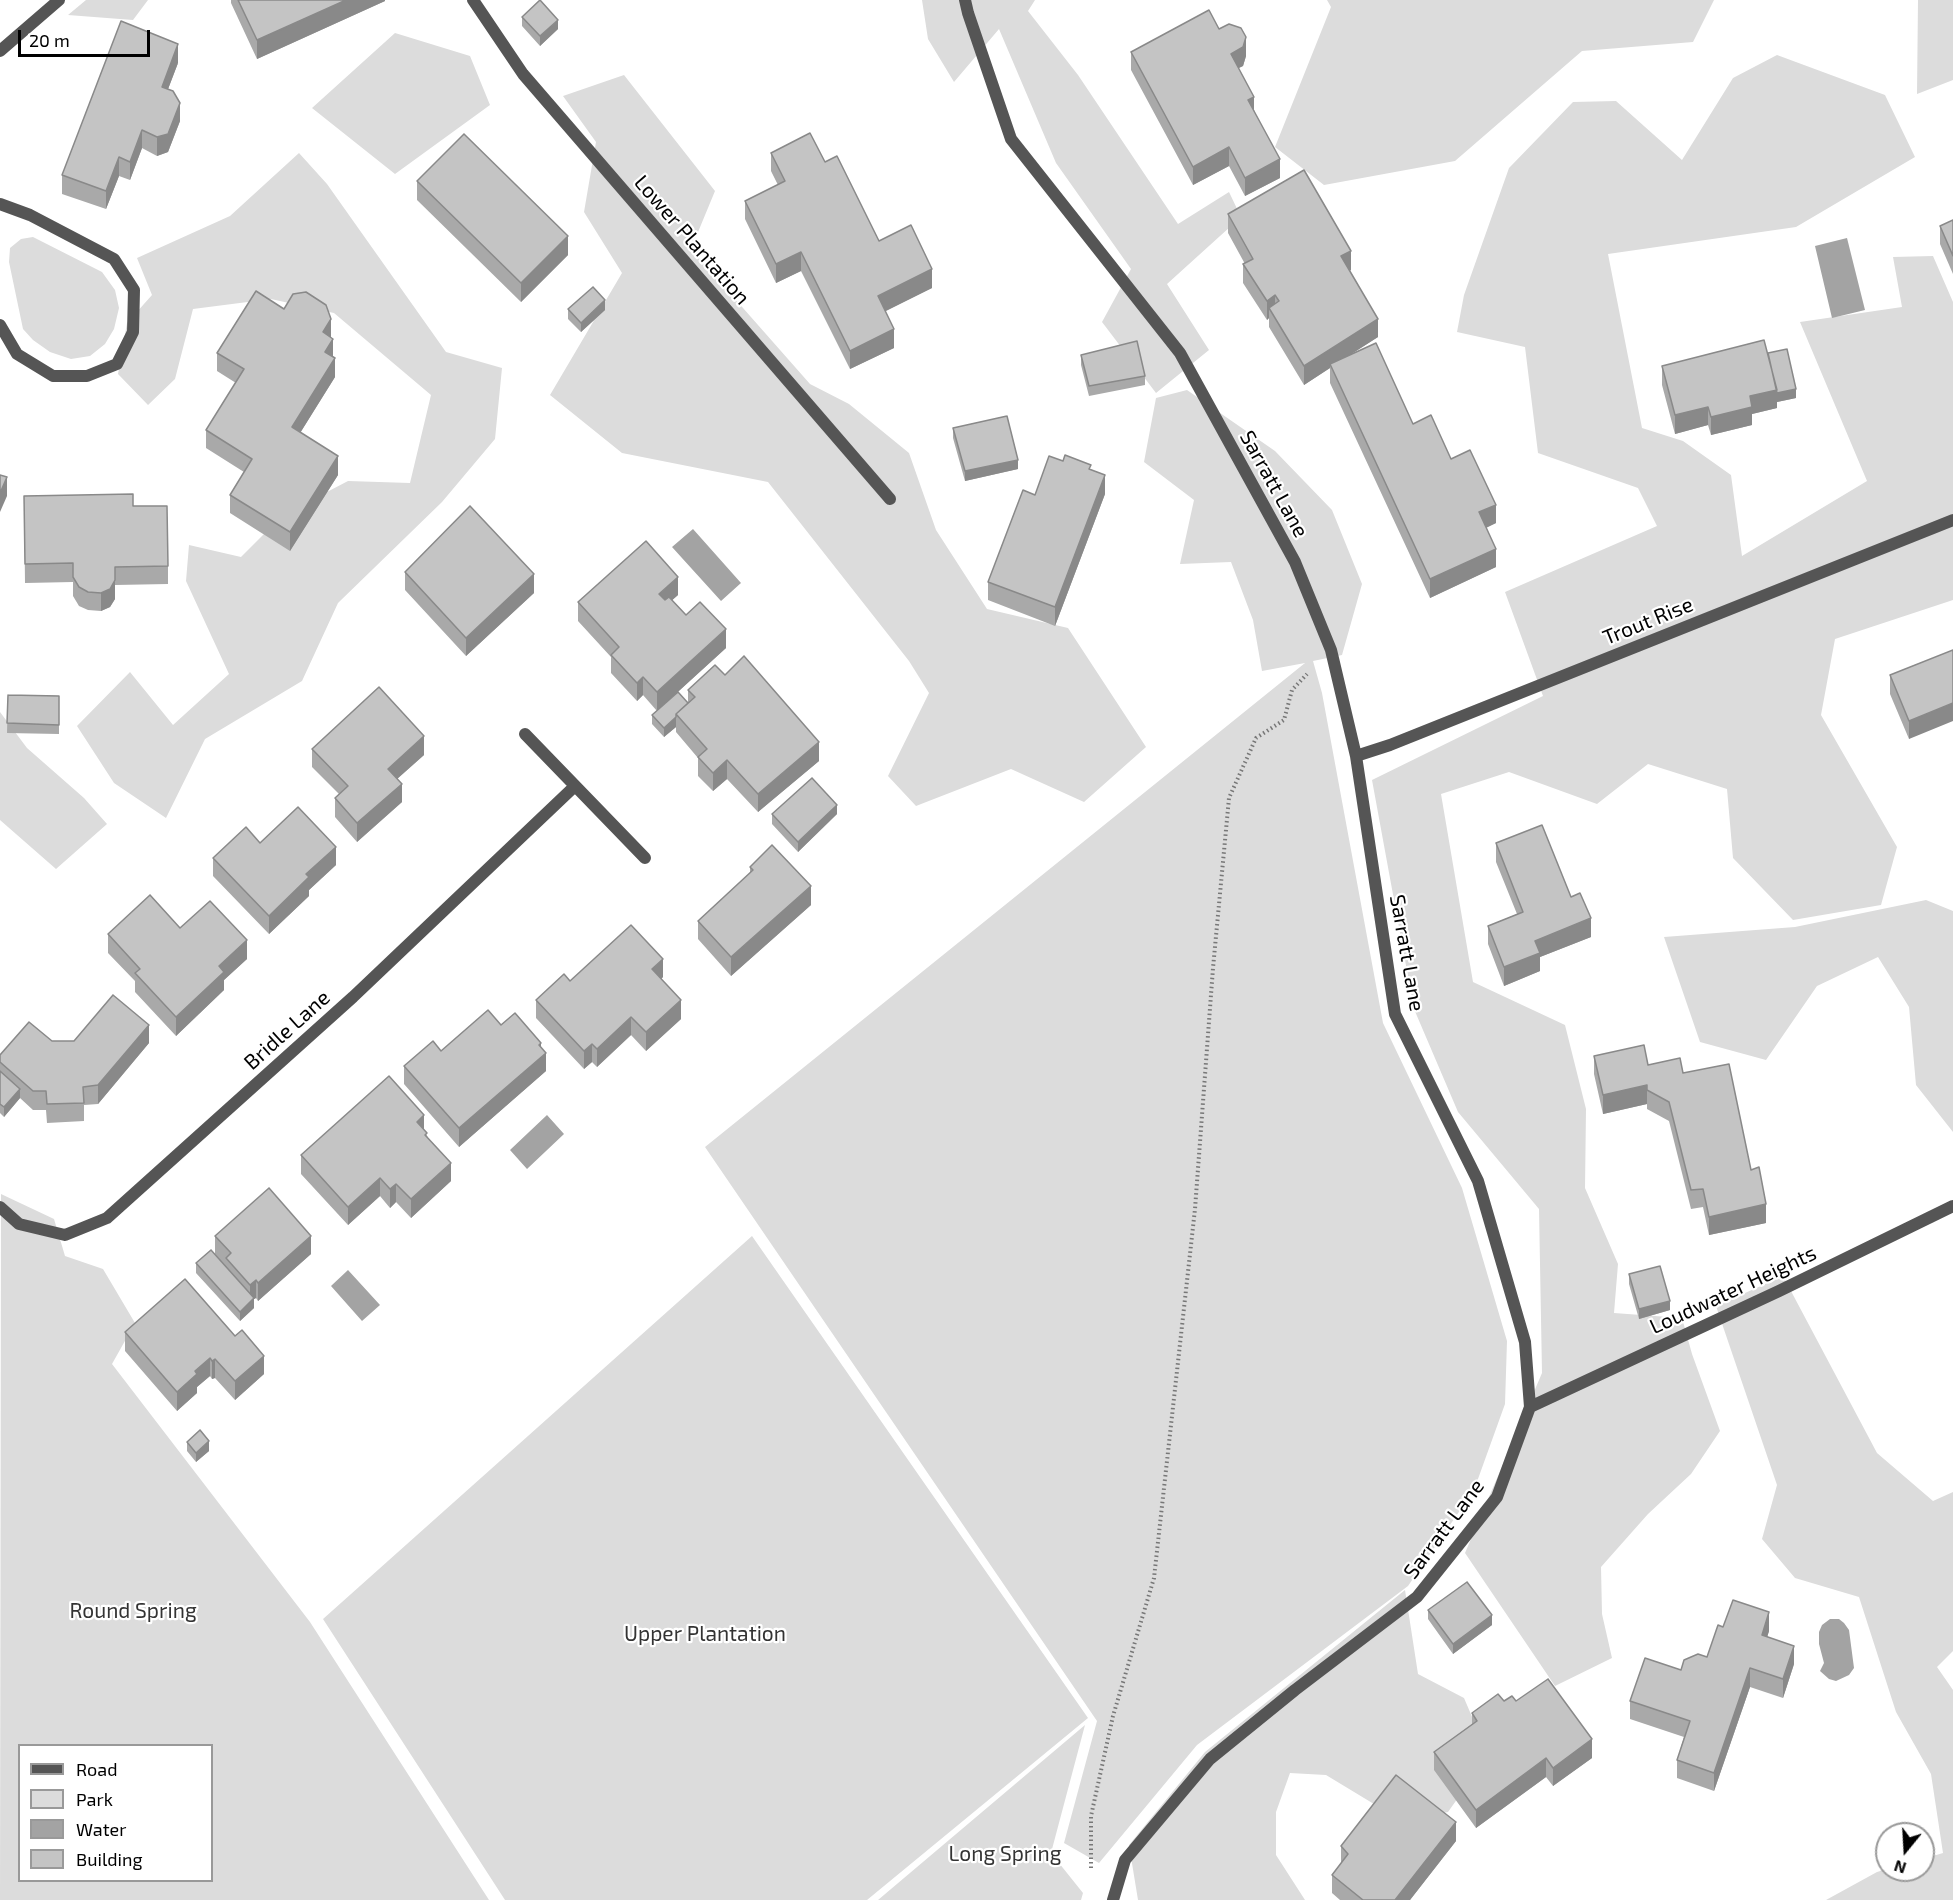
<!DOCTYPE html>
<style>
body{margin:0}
#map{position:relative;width:1953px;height:1900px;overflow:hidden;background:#fff;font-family:"Exo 2",sans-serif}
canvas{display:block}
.legend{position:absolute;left:18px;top:1744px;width:195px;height:138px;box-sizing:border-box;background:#fff;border:2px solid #999;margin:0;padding:8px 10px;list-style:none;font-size:18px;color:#000}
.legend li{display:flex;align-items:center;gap:12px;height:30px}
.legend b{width:30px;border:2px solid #999}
.north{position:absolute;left:1875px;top:1822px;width:60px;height:60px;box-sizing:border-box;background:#fff;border:2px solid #999;border-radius:50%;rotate:198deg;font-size:16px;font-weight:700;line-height:24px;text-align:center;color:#000}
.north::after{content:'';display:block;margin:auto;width:21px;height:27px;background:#000;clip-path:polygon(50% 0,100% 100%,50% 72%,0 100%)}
.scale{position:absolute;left:18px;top:30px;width:132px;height:27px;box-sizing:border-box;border:3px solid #000;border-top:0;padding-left:8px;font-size:18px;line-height:21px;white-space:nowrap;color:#000;-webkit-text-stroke:4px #fff;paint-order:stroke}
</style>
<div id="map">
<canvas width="1953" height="1900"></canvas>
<ul class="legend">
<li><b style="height:8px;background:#555"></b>Road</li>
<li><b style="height:16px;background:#dcdcdc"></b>Park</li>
<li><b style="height:16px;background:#a3a3a3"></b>Water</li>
<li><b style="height:16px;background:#c4c4c4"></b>Building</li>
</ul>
<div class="north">N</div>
<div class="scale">20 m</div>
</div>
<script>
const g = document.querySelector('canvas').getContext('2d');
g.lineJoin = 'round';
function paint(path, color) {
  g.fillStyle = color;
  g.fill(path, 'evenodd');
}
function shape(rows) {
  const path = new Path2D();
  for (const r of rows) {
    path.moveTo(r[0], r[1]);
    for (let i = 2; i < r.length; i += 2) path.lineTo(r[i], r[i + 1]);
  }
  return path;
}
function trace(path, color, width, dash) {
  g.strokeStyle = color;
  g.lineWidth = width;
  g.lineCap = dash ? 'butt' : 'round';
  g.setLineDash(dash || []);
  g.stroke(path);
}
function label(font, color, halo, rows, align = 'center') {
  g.font = font + ' "Exo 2",sans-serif';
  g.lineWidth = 4.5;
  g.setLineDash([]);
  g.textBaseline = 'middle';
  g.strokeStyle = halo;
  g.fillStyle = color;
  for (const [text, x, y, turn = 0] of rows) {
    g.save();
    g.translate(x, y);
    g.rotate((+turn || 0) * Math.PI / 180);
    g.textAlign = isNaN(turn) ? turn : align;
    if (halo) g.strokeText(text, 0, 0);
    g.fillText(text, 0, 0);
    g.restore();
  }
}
paint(shape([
 [86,0,148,0,133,20,68,15],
 [922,0,1035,0,1028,11,1078,75,1178,224,1229,192,1241,217,1167,284,1209,350,1156,393,1102,322,1131,269,1056,163,999,29,954,82,928,39],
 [1327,0,1714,0,1693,42,1582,51,1455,161,1324,185,1275,147,1331,7],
 [1918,0,1953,0,1953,80,1917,94],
 [395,33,470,56,490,105,395,174,312,108],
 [1777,55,1885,95,1915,157,1796,227,1608,254,1642,428,1683,441,1731,475,1742,556,1867,481,1800,322,1902,307,1893,257,1933,256,1953,302,1953,600,1835,639,1821,715,1897,847,1881,905,1793,920,1733,858,1727,789,1648,764,1597,804,1509,772,1441,794,1473,982,1565,1025,1586,1109,1585,1188,1618,1264,1614,1313,1682,1318,1692,1354,1720,1431,1691,1474,1648,1514,1601,1567,1602,1614,1612,1658,1555,1686,1465,1553,1542,1373,1539,1209,1458,1112,1414,1009,1372,780,1543,696,1505,592,1657,526,1638,488,1538,453,1525,347,1457,332,1464,295,1509,168,1573,102,1616,101,1682,160,1733,78],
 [624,75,715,191,691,249,810,384,849,404,909,453,936,530,987,609,1068,628,1146,747,1084,802,1011,769,916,806,888,776,929,693,909,661,768,482,622,453,550,395,622,273,584,212,596,142,563,96],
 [299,153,327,184,446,352,502,368,495,439,442,502,338,603,302,681,205,739,166,818,114,783,77,726,130,672,173,725,229,674,186,581,189,545,241,557,283,515,348,481,410,483,431,395,334,313,271,299,193,309,175,379,148,405,118,374,127,323,152,295,137,258,230,216],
 [33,237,102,272,115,290,119,308,114,329,105,344,90,356,71,359,50,352,33,340,23,329,9,262,10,248,21,239],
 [1187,390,1275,451,1332,510,1362,584,1342,655,1313,661,1322,693,1383,1023,1462,1188,1507,1341,1505,1404,1474,1490,1408,1586,1197,1745,1099,1863,1064,1843,1097,1721,705,1147,1305,663,1262,671,1253,620,1231,562,1180,564,1194,500,1144,462,1156,398],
 [0,712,27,748,84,798,107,824,56,869,0,820],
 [1926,900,1953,911,1953,1132,1916,1085,1909,1007,1878,957,1817,986,1766,1060,1700,1042,1664,937,1795,927],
 [1,1194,54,1219,65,1256,103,1269,135,1323,112,1364,310,1622,489,1900,0,1900],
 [20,1746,212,1746,212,1880,20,1880],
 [752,1236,1088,1718,867,1900,505,1900,323,1619],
 [1783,1276,1877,1453,1933,1501,1953,1492,1953,1651,1937,1667,1953,1690,1953,1900,1826,1900,1877,1872,1887,1869,1923,1870,1923,1859,1943,1853,1931,1774,1896,1712,1859,1597,1795,1578,1762,1539,1777,1485,1716,1306],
 [1405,1590,1418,1674,1464,1698,1473,1719,1480,1767,1448,1812,1402,1821,1326,1775,1290,1773,1276,1812,1276,1855,1305,1900,1138,1900,1129,1845,1205,1752],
 [1085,1725,1051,1853,1083,1893,1081,1900,878,1900]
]), '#dcdcdc');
paint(shape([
 [1847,238,1865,310,1832,318,1815,246],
 [693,529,741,583,721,601,672,547],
 [547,1115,564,1134,527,1169,510,1150],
 [348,1270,380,1305,362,1321,331,1286],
 [1830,1619,1839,1619,1844,1623,1849,1630,1854,1668,1849,1675,1836,1681,1829,1679,1820,1671,1824,1663,1819,1644,1819,1632,1822,1625]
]), '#a3a3a3');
trace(shape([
 [1091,1868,1091,1816,1113,1716,1154,1578,1195,1209,1213,968,1229,798,1256,738,1284,720,1292,690,1307,674]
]), '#777', 4, [1.5, 3]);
trace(shape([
 [473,0,523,74,890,499],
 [965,0,968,13,1011,139,1180,353,1295,562,1331,650,1356,756,1395,1014,1478,1181,1525,1342,1530,1407,1497,1497,1417,1597,1295,1690,1210,1759,1125,1860,1113,1900],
 [0,51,59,0],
 [0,204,30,215,114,259,134,290,133,332,117,364,87,376,53,376,17,354,0,325],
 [525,734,645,858],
 [1356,756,1390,745,1953,520],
 [0,1207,19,1224,65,1235,107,1218,353,997,575,786],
 [1530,1407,1779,1291,1953,1206]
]), '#555', 12);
paint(shape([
 [231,0,385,0,385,1,257,59,231,3],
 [522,17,558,29,540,46,522,26],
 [1219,29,1246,56,1243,66,1238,68,1280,178,1245,196,1229,166,1193,185,1131,70,1131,52],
 [178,63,168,89,180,121,168,152,157,156,142,148,130,180,119,176,106,209,62,194,62,175],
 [771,153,825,162,879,241,932,288,885,311,894,348,850,369,801,271,776,283,745,219,745,201,778,185,771,171],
 [417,181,568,255,521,302,417,200],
 [1228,214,1351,270,1350,270,1378,337,1353,353,1413,424,1451,459,1496,523,1486,528,1496,567,1430,598,1330,383,1330,368,1304,385,1269,327,1269,318,1267,320,1243,283,1243,264,1245,264,1228,233],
 [1953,220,1953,274,1940,244,1940,226],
 [568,309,605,310,581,332,568,319],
 [331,337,335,377,300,433,338,475,290,551,230,513,230,495,244,472,206,448,206,430,236,383,217,371,217,353],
 [1768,353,1796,398,1777,402,1777,400,1777,408,1752,414,1752,425,1711,435,1708,425,1675,434,1662,385,1662,366,1768,357],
 [1081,355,1145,376,1145,385,1089,396,1081,365],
 [953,428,1018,469,965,481,953,438],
 [1091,470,1105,494,1055,626,988,600,988,582,1035,495],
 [24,496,133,506,168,566,168,584,115,585,115,599,110,607,101,611,88,610,79,606,73,596,73,582,25,583],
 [405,572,534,593,466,656,405,590],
 [678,595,672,600,686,615,726,648,661,707,688,703,688,690,725,675,819,761,758,812,727,779,713,791,698,776,698,758,676,732,676,727,664,737,652,724,652,715,657,711,643,695,637,701,611,673,611,657,578,621,578,602],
 [1953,650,1909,739,1890,694,1890,675],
 [8,695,59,696,59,734,7,733],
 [312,749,424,755,397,779,402,802,357,842,335,817,335,798,339,794,312,767],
 [772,814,837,814,798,852,772,824],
 [260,843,336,865,309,890,309,896,269,934,213,876,213,858],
 [1496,843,1571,897,1591,937,1540,957,1540,971,1504,986,1488,944,1488,926,1517,914,1496,862],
 [750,867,811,905,731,976,698,939,698,921,750,873],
 [180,928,247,959,224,980,224,990,176,1036,135,992,135,981,108,953,108,934],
 [663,977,661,979,681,1019,646,1051,631,1035,597,1067,592,1062,584,1069,536,1018,536,1000,570,981],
 [501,1025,541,1047,546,1071,459,1147,404,1084,404,1066],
 [52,1041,149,1043,98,1104,84,1105,84,1121,47,1123,46,1110,33,1110,20,1098,4,1117,0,1113,0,1055],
 [1594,1056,1648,1065,1683,1073,1751,1170,1766,1223,1709,1235,1703,1207,1691,1209,1669,1121,1647,1109,1647,1104,1603,1114,1594,1074],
 [424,1130,451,1181,411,1218,396,1202,390,1208,380,1196,348,1225,301,1174,301,1155],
 [215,1236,311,1254,258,1301,256,1298,254,1299,254,1308,240,1321,196,1273,196,1263,226,1267,215,1254],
 [1629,1274,1670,1310,1639,1319,1629,1284],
 [125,1332,264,1374,235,1400,215,1378,212,1379,210,1376,197,1387,197,1393,177,1411,125,1351],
 [187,1442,209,1451,196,1462,187,1451],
 [1428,1610,1492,1625,1453,1654,1428,1619],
 [1723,1627,1769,1631,1767,1637,1794,1664,1783,1698,1750,1687,1714,1791,1677,1778,1677,1760,1684,1737,1630,1719,1630,1701,1681,1670,1707,1657],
 [1504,1701,1516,1701,1592,1758,1553,1786,1546,1777,1476,1828,1434,1770,1434,1752,1472,1724,1472,1713],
 [1456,1841,1410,1900,1340,1900,1332,1893,1332,1875,1341,1863,1341,1846]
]), '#a9a9a9');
paint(shape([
 [346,0,385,0,385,1,257,59,257,40],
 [558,20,558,29,540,46,540,36],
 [1246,37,1246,56,1243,66,1231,72,1231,54],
 [178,44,178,63,162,105,162,87],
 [1254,97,1254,116,1248,100],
 [180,103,180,121,168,152,157,156,157,137],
 [142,130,142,148,130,180,130,162],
 [1229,147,1229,166,1193,185,1193,167],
 [119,157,119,176,106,209,106,191],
 [1280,159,1280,178,1245,196,1245,178],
 [568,236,568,255,521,302,521,283],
 [1351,251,1351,270,1341,275,1341,256],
 [801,252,801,271,776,283,776,264],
 [932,269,932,288,878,315,878,296],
 [1275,295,1275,313,1269,308,1269,318,1267,320,1267,301],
 [605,300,605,310,581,332,581,323],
 [331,319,331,338,323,332],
 [1378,319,1378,337,1331,367,1330,364,1330,368,1304,385,1304,366],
 [894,329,894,348,850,369,850,351],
 [333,339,333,357,325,352],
 [335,358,335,377,292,446,292,427],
 [1796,389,1796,398,1777,402,1777,393],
 [1777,390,1777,408,1752,414,1752,425,1711,435,1711,417,1750,396],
 [1708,407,1708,425,1675,434,1675,415],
 [338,456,338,475,290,551,290,532],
 [1018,460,1018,469,965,481,965,471],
 [1105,475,1105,494,1055,626,1055,607],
 [7,477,7,496,0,512,0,493],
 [1496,505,1496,523,1479,531,1479,512],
 [1496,549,1496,567,1430,598,1430,579],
 [534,574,534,593,466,656,466,638],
 [678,577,678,595,659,612,659,594],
 [115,580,115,599,110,607,101,611,101,593],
 [726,629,726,648,657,711,657,692],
 [643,677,643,695,637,701,637,683],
 [1953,703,1953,721,1909,739,1909,721],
 [676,717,676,727,664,737,664,728],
 [424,736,424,755,388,787,388,769],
 [819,742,819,761,758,812,758,794],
 [727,760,727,779,713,791,713,773],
 [402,784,402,802,357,842,357,823],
 [837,805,837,814,798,852,798,842],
 [336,847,336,865,309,890,309,896,269,934,269,916,306,874],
 [811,886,811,905,731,976,731,957],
 [1591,918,1591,937,1540,957,1540,971,1504,986,1504,967,1535,941],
 [247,940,247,959,224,980,224,990,176,1036,176,1017,219,966],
 [663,959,663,977,652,988,652,969],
 [681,1000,681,1019,646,1051,646,1032],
 [631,1017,631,1035,597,1067,597,1049],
 [149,1025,149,1043,98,1104,98,1085],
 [541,1043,541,1057,546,1053,546,1071,459,1147,459,1128],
 [592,1044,592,1062,584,1069,584,1051],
 [1647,1085,1647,1104,1603,1114,1603,1095],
 [20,1089,20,1098,4,1117,4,1107],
 [424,1115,424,1134,417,1122],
 [451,1163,451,1181,411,1218,411,1199],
 [380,1178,380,1196,348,1225,348,1207],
 [396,1184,396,1202,390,1208,390,1189],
 [1766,1204,1766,1223,1709,1235,1709,1217],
 [311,1236,311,1254,258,1301,258,1283],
 [256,1280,256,1298,254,1299,254,1308,240,1321,240,1312,250,1302,250,1285],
 [1670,1301,1670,1310,1639,1319,1639,1309],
 [264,1356,264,1374,235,1400,235,1381],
 [210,1358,210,1376,197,1387,197,1393,177,1411,177,1392,195,1371],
 [215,1359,215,1378,212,1379,212,1361],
 [209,1441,209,1451,196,1462,196,1453],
 [1769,1612,1769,1631,1762,1654,1762,1635],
 [1492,1615,1492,1625,1453,1654,1453,1644],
 [1794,1646,1794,1664,1783,1698,1783,1679],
 [1750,1668,1750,1687,1714,1791,1714,1773],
 [1592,1739,1592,1758,1553,1786,1553,1768],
 [1546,1758,1546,1777,1476,1828,1476,1810],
 [1456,1822,1456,1841,1410,1900,1395,1900]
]), '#898989');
const building = shape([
 [238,0,346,0,257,40,238,0],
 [540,0,558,20,540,36,522,17,540,0],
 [1209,10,1219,29,1229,24,1241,28,1246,37,1243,47,1231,54,1254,97,1248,100,1280,159,1245,178,1229,147,1193,167,1131,52,1209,10],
 [121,21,178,44,162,87,173,91,180,103,168,134,157,137,142,130,130,162,119,157,106,191,62,175,121,21],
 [810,133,825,162,837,156,879,241,911,225,932,269,878,296,894,329,850,351,801,252,776,264,745,201,785,181,771,153,810,133],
 [464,134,568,236,521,283,417,181,464,134],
 [1304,170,1351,251,1341,256,1378,319,1304,366,1269,308,1279,301,1275,295,1267,301,1243,264,1253,259,1228,214,1304,170],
 [1953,220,1953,256,1940,226,1953,220],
 [593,287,605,300,581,323,568,309,593,287],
 [256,291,284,309,293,294,306,292,326,305,331,319,323,332,333,339,325,352,335,358,292,427,338,456,290,532,230,495,252,459,206,430,244,369,217,353,256,291],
 [1764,340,1777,390,1750,396,1752,407,1711,417,1708,407,1675,415,1662,366,1764,340],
 [1137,341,1145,376,1089,386,1081,355,1137,341],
 [1376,343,1413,424,1431,415,1451,459,1470,450,1496,505,1479,512,1496,549,1430,579,1330,364,1376,343],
 [1787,349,1796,389,1777,393,1768,353,1787,349],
 [1007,416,1018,460,965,471,953,428,1007,416],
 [1065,455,1091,465,1089,469,1105,475,1055,607,988,582,1023,490,1035,495,1049,456,1063,461,1065,455],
 [0,475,7,477,0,493,0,475],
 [133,494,133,506,167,506,168,566,115,567,115,580,110,589,101,593,88,592,79,587,73,577,73,563,25,564,24,496,133,494],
 [470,506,534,574,466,638,405,572,470,506],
 [646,541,678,577,659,594,665,600,669,597,686,615,700,602,726,629,657,692,643,677,637,683,611,655,619,647,578,602,646,541],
 [1953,650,1953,703,1909,721,1890,675,1953,650],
 [744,656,819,742,758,794,727,760,713,773,698,757,707,749,676,714,695,697,688,690,715,665,725,675,744,656],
 [379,687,424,736,388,769,402,784,357,823,335,798,348,786,312,749,379,687],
 [678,692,688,703,676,714,676,717,664,728,652,715,678,692],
 [8,695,59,696,59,725,7,723,8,695],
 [812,778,837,805,798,842,772,814,812,778],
 [298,807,336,847,306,874,309,877,269,916,213,858,246,827,260,843,298,807],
 [1542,825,1571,897,1580,893,1591,918,1535,941,1540,953,1504,967,1488,926,1523,912,1496,843,1542,825],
 [772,845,811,886,731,957,698,921,753,870,750,867,772,845],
 [150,895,180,928,210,901,247,940,219,966,224,972,176,1017,135,973,140,969,108,934,150,895],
 [631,925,663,959,652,969,681,1000,646,1032,631,1017,597,1049,592,1044,584,1051,536,1000,564,974,570,981,631,925],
 [113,995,149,1025,98,1085,83,1087,84,1103,47,1104,46,1091,33,1091,0,1062,0,1055,29,1022,52,1041,74,1041,113,995],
 [488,1010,501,1025,515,1013,541,1043,539,1045,546,1053,459,1128,404,1066,433,1041,441,1051,488,1010],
 [1644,1045,1648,1065,1680,1058,1683,1073,1729,1064,1751,1170,1759,1167,1766,1204,1709,1217,1703,1189,1691,1190,1669,1102,1647,1090,1647,1085,1603,1095,1594,1056,1644,1045],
 [0,1071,20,1089,4,1107,0,1104,0,1071],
 [389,1076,424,1115,417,1122,427,1133,425,1135,451,1163,411,1199,396,1184,390,1189,380,1178,348,1207,301,1155,389,1076],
 [269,1188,311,1236,258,1283,256,1280,250,1285,226,1258,231,1253,215,1236,269,1188],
 [211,1250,254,1298,240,1312,196,1263,211,1250],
 [1660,1266,1670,1301,1639,1309,1629,1274,1660,1266],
 [185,1279,235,1336,242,1330,264,1356,235,1381,215,1359,212,1361,210,1358,195,1371,197,1374,177,1392,125,1332,185,1279],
 [200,1430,209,1441,196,1453,187,1442,200,1430],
 [1467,1582,1492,1615,1453,1644,1428,1610,1467,1582],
 [1733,1600,1769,1612,1762,1635,1794,1646,1783,1679,1750,1668,1714,1773,1677,1760,1690,1721,1630,1701,1645,1658,1681,1670,1684,1660,1698,1654,1707,1657,1718,1625,1723,1627,1733,1600],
 [1548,1679,1592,1739,1553,1768,1546,1758,1476,1810,1434,1752,1477,1721,1472,1713,1498,1694,1504,1701,1512,1696,1516,1701,1548,1679],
 [1396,1775,1456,1822,1395,1900,1363,1900,1332,1875,1348,1854,1341,1846,1396,1775]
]);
paint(building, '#c4c4c4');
trace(building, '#898989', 1.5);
label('21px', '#000', '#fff', [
 ["Lower Plantation",692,240,49],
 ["Sarratt Lane",1274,484,61],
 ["Trout Rise",1648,621,-22],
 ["Sarratt Lane",1407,953,80],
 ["Bridle Lane",287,1030,-42],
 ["Loudwater Heights",1733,1290,-25],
 ["Sarratt Lane",1444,1529,-53]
]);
label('21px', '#333', '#fff', [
 ["Round Spring",133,1611],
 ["Upper Plantation",705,1634],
 ["Long Spring",1005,1854]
]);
</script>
